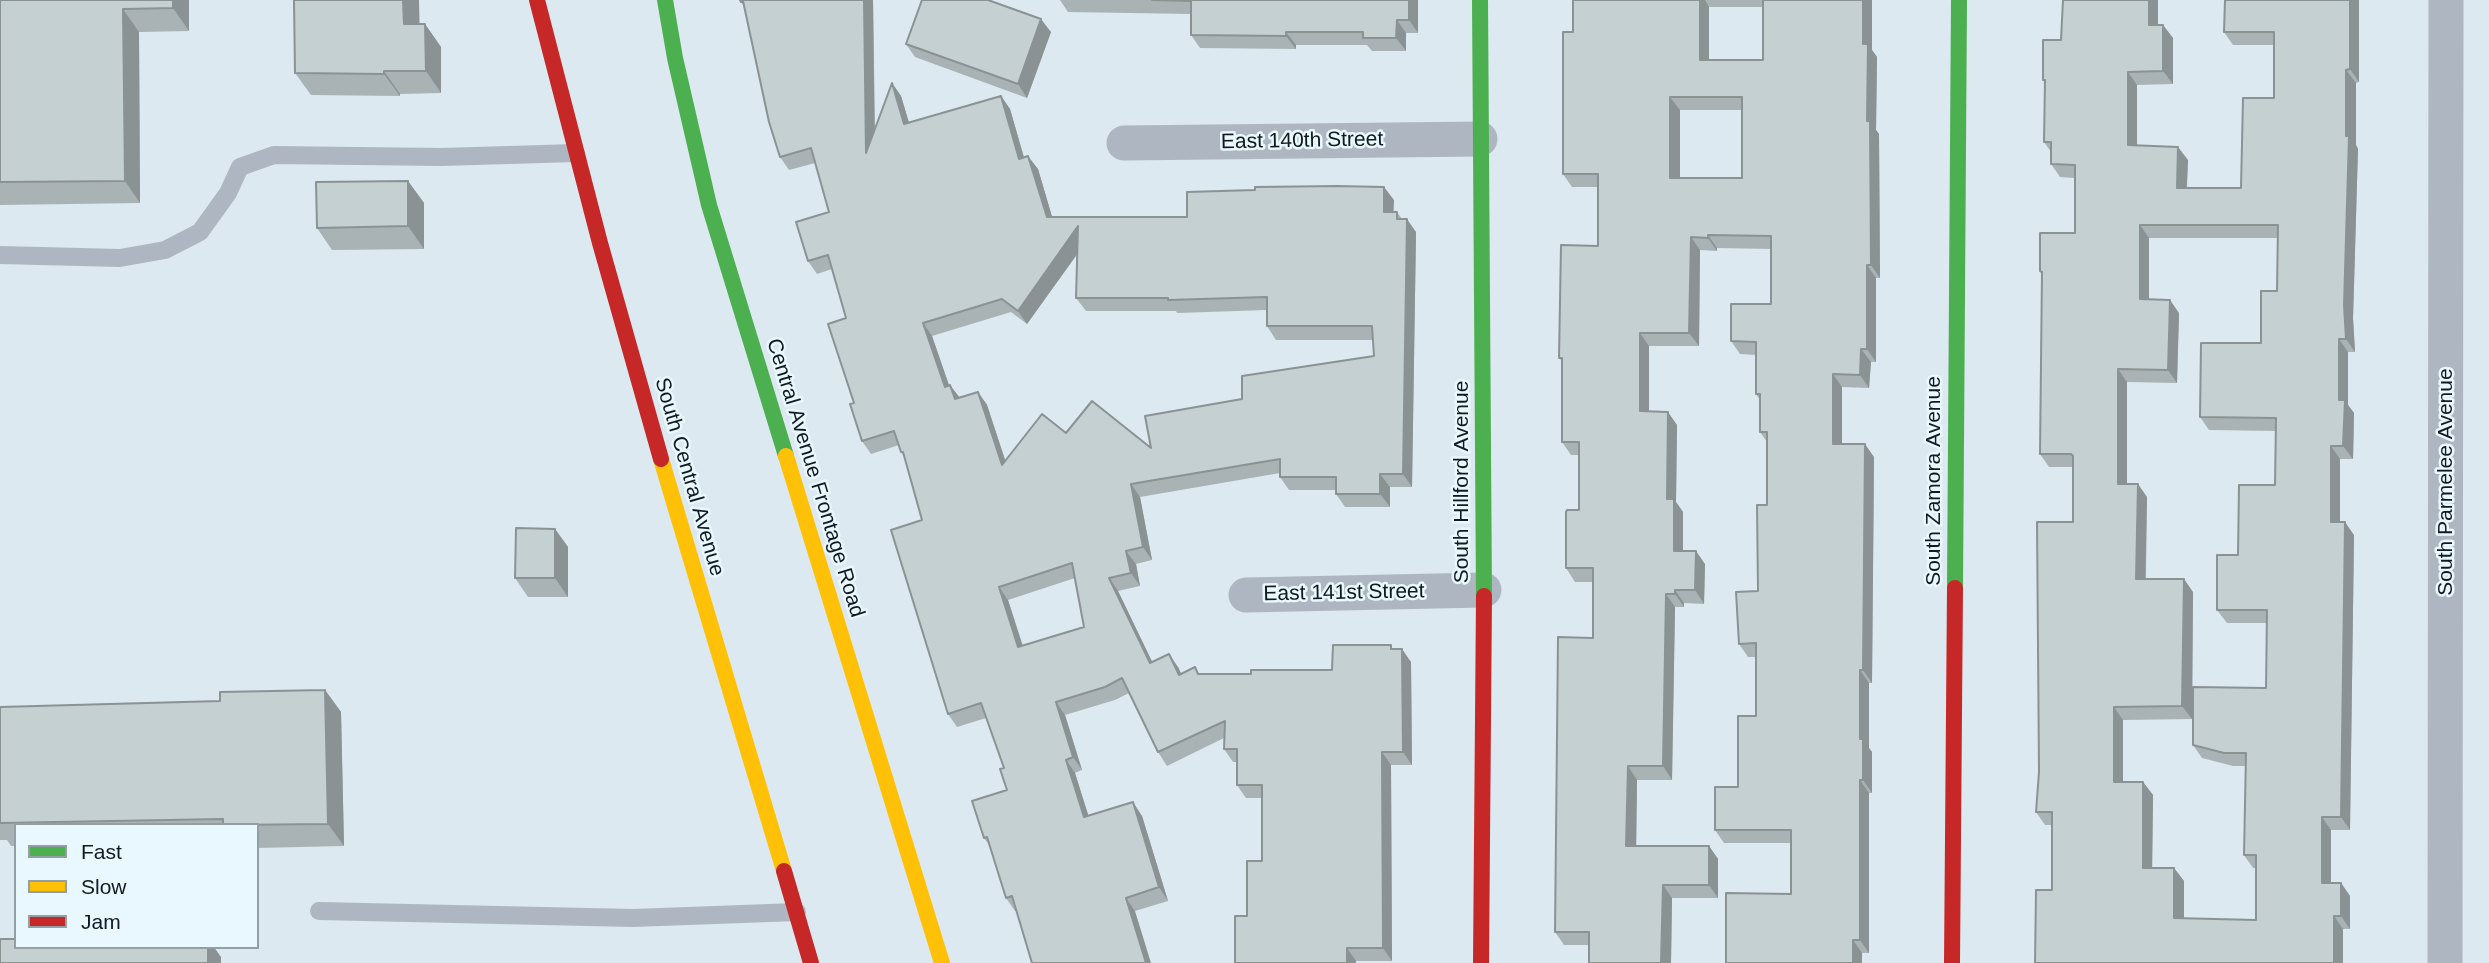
<!DOCTYPE html>
<style>
body{margin:0}
#map{position:relative;width:2489px;height:963px;overflow:hidden;background:#dce9f0;font-family:Arial,sans-serif}
canvas{display:block}
.legend{position:absolute;left:14px;top:823px;width:245px;height:126px;box-sizing:border-box;background:#e9f7fe;border:2px solid #939fa4;margin:0;padding:9px 12px;list-style:none;font-size:21px;color:#111a1e}
.legend li{display:flex;align-items:center;gap:14px;height:35px}
.legend b{width:35px;border:2px solid #939fa4}
</style>
<div id="map">
<canvas width="2489" height="963"></canvas>
<ul class="legend">
<li><b style="height:9px;background:#4caf50"></b>Fast</li>
<li><b style="height:9px;background:#ffc107"></b>Slow</li>
<li><b style="height:9px;background:#c62828"></b>Jam</li>
</ul>
</div>
<script>
const g = document.querySelector('canvas').getContext('2d');
g.lineJoin = 'round';
function shape(rows) {
  const path = new Path2D();
  for (const r of rows) {
    path.moveTo(r[0], r[1]);
    for (let i = 2; i < r.length; i += 2) path.lineTo(r[i], r[i + 1]);
  }
  return path;
}
function trace(path, color, width, dash) {
  g.strokeStyle = color;
  g.lineWidth = width;
  g.lineCap = dash ? 'butt' : 'round';
  g.setLineDash(dash || []);
  g.stroke(path);
}
function paint(path, color) {
  g.fillStyle = color;
  g.fill(path, 'evenodd');
}
function label(font, color, halo, rows, align = 'center') {
  g.font = font + ' Arial,sans-serif';
  g.lineWidth = 5;
  g.setLineDash([]);
  g.textBaseline = 'middle';
  g.strokeStyle = halo;
  g.fillStyle = color;
  for (const [text, x, y, turn = 0] of rows) {
    g.save();
    g.translate(x, y);
    g.rotate((+turn || 0) * Math.PI / 180);
    g.textAlign = isNaN(turn) ? turn : align;
    if (halo) g.strokeText(text, 0, 0);
    g.fillText(text, 0, 0);
    g.restore();
  }
}
trace(shape([
 [0,255,120,258,165,250,200,232,228,193,240,167,274,155,441,157,576,153],
 [319,911,633,918,797,912]
]), '#aeb6c1', 18);
trace(shape([
 [1124,143,1480,139],
 [1246,595,1484,590],
 [2445,963,2446,0]
]), '#aeb6c1', 35);
trace(shape([
 [665,0,675,58,709,205,786,456],
 [1480,0,1484,596],
 [1955,588,1959,0]
]), '#4caf50', 16);
trace(shape([
 [786,456,942,963],
 [661,459,784,871]
]), '#ffc107', 16);
trace(shape([
 [537,0,600,243,661,459],
 [784,871,811,963],
 [1481,963,1484,596],
 [1952,963,1955,588]
]), '#c62828', 16);
paint(shape([
 [0,0,189,0,189,31,139,32,140,203,0,205],
 [419,0,419,24,425,24,441,47,441,93,400,94,400,96,311,95,295,73],
 [873,0,875,129,892,83,901,96,909,122,1001,96,1010,109,1024,157,1038,169,1052,217,1187,217,1394,200,1393,212,1397,212,1402,219,1416,232,1412,487,1390,487,1390,507,1345,507,1336,494,1336,490,1289,490,1280,477,1280,473,1140,497,1152,560,1136,564,1140,586,1118,591,1152,662,1178,667,1181,674,1251,674,1332,670,1394,649,1411,662,1412,765,1391,765,1392,961,1356,961,1356,963,1247,916,1262,861,1262,798,1246,798,1237,785,1237,762,1233,762,1224,749,1224,738,1167,766,1158,752,1129,693,1115,700,1065,715,1082,770,1075,773,1088,816,1142,816,1168,901,1135,911,1015,911,1006,898,990,846,984,838,1007,790,1004,768,986,718,957,727,948,714,922,520,905,458,901,452,899,445,871,454,862,441,854,403,846,318,832,269,817,274,808,261,829,212,815,163,789,170,780,157,745,7,741,2],
 [1078,253,1076,298,1086,311,1176,311,1177,313,1267,310,1267,326,1276,340,1373,340,1374,356,1242,399,1151,448,1066,433,1005,460,987,405,978,392,959,397,949,385,932,336,1011,312,1027,324],
 [1075,578,1084,627,1023,646,1008,600],
 [1060,0,1418,0,1418,33,1406,33,1406,51,1372,51,1367,45,1296,45,1296,49,1200,48,1191,35,1191,14,1068,12],
 [1573,0,1872,0,1872,50,1877,57,1876,130,1879,134,1880,278,1876,278,1876,362,1871,362,1869,388,1842,387,1842,444,1874,457,1872,683,1869,683,1869,748,1872,752,1872,793,1869,793,1869,953,1862,953,1862,963,1791,894,1791,843,1724,843,1715,830,1738,787,1756,716,1756,657,1748,657,1739,644,1758,591,1767,505,1767,442,1760,432,1760,400,1756,394,1756,355,1740,354,1731,341,1771,304,1771,249,1717,248,1717,251,1700,250,1699,346,1649,346,1649,411,1677,425,1676,502,1683,512,1683,551,1705,564,1704,604,1684,603,1684,607,1675,607,1672,780,1637,780,1636,846,1709,846,1718,859,1718,898,1672,898,1671,963,1589,963,1589,945,1564,945,1555,932,1593,638,1593,582,1575,582,1566,568,1579,510,1579,455,1571,455,1562,442,1562,361,1559,358,1598,246,1598,187,1572,187,1563,174,1573,32],
 [1709,7,1763,7,1763,60,1709,60],
 [1680,110,1742,110,1742,178,1680,178],
 [2158,0,2158,25,2163,25,2173,38,2173,84,2137,85,2137,146,2188,160,2187,188,2241,188,2274,98,2274,45,2233,45,2224,32,2359,0,2359,82,2356,83,2356,145,2358,149,2353,318,2355,352,2348,352,2348,405,2354,413,2353,459,2340,459,2340,522,2354,535,2350,830,2331,830,2331,883,2341,883,2350,896,2350,929,2343,929,2343,963,2052,890,2052,825,2045,825,2036,812,2073,522,2073,467,2049,467,2040,454,2042,274,2040,271,2075,233,2075,178,2060,177,2051,164,2051,152,2044,142,2045,83,2043,80,2061,40],
 [2149,238,2278,238,2277,291,2261,343,2200,417,2209,430,2276,431,2275,485,2238,555,2217,610,2227,623,2267,623,2266,688,2193,745,2202,758,2233,766,2246,766,2244,855,2253,868,2256,868,2256,920,2184,919,2184,881,2174,868,2152,868,2153,795,2143,782,2123,782,2123,720,2192,719,2193,592,2146,579,2147,497,2127,484,2127,382,2177,383,2179,313,2149,300],
 [1051,32,1027,98,915,57,906,44],
 [408,181,424,203,424,249,332,250,317,228],
 [555,529,568,547,568,597,528,597,515,578],
 [325,690,341,712,344,846,257,848,257,825,16,825,16,846,11,846,7,840,0,840,0,707,220,701]
]), '#a9b3b5');
paint(shape([
 [173,0,189,0,189,31,173,8],
 [403,0,419,0,420,47,404,24],
 [864,0,873,0,875,166,866,153],
 [1409,0,1418,0,1418,33,1409,20],
 [1700,0,1705,0,1709,7,1709,73,1700,60],
 [1863,0,1872,0,1872,50,1877,57,1876,130,1879,134,1880,278,1871,265,1867,121,1863,44],
 [2149,0,2158,0,2158,38,2149,25],
 [2350,0,2359,0,2359,82,2350,69],
 [123,9,139,32,140,203,125,181],
 [1041,19,1051,32,1027,98,1018,84],
 [1397,20,1406,33,1406,51,1396,38],
 [425,24,441,47,441,93,426,71],
 [2163,25,2173,38,2173,84,2163,71],
 [1286,32,1296,45,1296,49,1286,36],
 [2346,70,2356,83,2356,145,2358,149,2353,318,2355,352,2346,339,2344,305],
 [384,71,400,94,400,96,384,74],
 [2128,72,2137,85,2137,158,2128,145],
 [892,83,901,96,913,137,904,124],
 [1001,96,1010,109,1028,172,1019,159],
 [1670,97,1680,110,1680,191,1670,178],
 [2178,147,2188,160,2186,201,2177,188],
 [1028,156,1038,169,1056,230,1047,217],
 [408,181,424,203,424,249,408,226],
 [1384,187,1394,200,1393,225,1384,212],
 [1407,219,1416,232,1412,487,1403,474],
 [2140,225,2149,238,2149,312,2140,299],
 [1078,226,1088,239,1027,324,1018,311],
 [1708,235,1717,248,1717,251,1708,238],
 [1691,237,1700,250,1699,346,1689,333],
 [1867,265,1876,278,1876,362,1867,349],
 [2170,300,2179,313,2177,383,2168,370],
 [923,323,932,336,954,400,945,387],
 [1640,333,1649,346,1649,424,1640,411],
 [2339,339,2348,352,2348,405,2354,413,2353,459,2343,446,2339,400],
 [1861,349,1871,362,1869,388,1860,375],
 [2118,369,2127,382,2127,497,2118,484],
 [1833,374,1842,387,1842,457,1833,444],
 [950,385,960,398,955,399],
 [978,392,987,405,1011,478,1002,465],
 [1668,412,1677,425,1676,502,1683,512,1683,564,1674,551,1667,499],
 [1865,444,1874,457,1872,683,1863,670],
 [2331,446,2340,459,2340,535,2331,522],
 [1380,474,1390,487,1390,507,1380,494],
 [1131,484,1140,497,1152,560,1143,547],
 [2138,484,2147,497,2145,592,2136,579],
 [2345,522,2354,535,2350,830,2341,817],
 [555,529,568,547,568,597,555,578],
 [1126,551,1136,564,1140,586,1131,573],
 [1696,551,1705,564,1704,604,1695,590],
 [1109,578,1118,591,1159,676,1150,663],
 [2184,579,2193,592,2192,719,2182,706],
 [999,587,1008,600,1027,660,1018,647],
 [1675,590,1684,603,1684,607,1675,594],
 [1666,594,1675,607,1672,780,1663,766],
 [1402,649,1411,662,1412,765,1403,752],
 [1169,654,1178,667,1188,688,1179,675],
 [1860,670,1869,683,1869,748,1872,752,1872,793,1863,780,1860,739],
 [325,690,341,712,344,846,328,824],
 [1056,702,1065,715,1082,770,1073,757],
 [2114,707,2123,720,2123,795,2114,782],
 [1382,752,1391,765,1392,961,1383,948],
 [1066,760,1075,773,1093,830,1084,817],
 [1628,766,1637,780,1636,859,1626,846],
 [1860,780,1869,793,1869,953,1860,940],
 [2143,782,2153,795,2152,881,2143,868],
 [1133,802,1142,816,1168,901,1159,887],
 [2322,817,2331,830,2331,896,2322,883],
 [1709,846,1718,859,1718,898,1709,885],
 [2174,868,2184,881,2184,931,2174,918],
 [2341,883,2350,896,2350,929,2341,916],
 [1663,885,1672,898,1671,963,1661,963],
 [1126,898,1135,911,1151,963,1146,963],
 [2334,916,2343,929,2343,963,2334,963],
 [1853,940,1862,953,1862,963,1853,963],
 [208,947,214,947,221,957,221,963,208,963],
 [1347,948,1356,961,1356,963,1347,963]
]), '#8a9294');
const building = shape([
 [0,0,173,0,173,8,123,9,125,181,0,182,0,0],
 [294,0,403,0,404,24,425,24,426,71,384,71,384,74,295,73,294,0],
 [740,0,864,0,866,153,892,83,904,124,1001,96,1019,159,1028,156,1047,217,1187,217,1187,192,1255,190,1255,187,1337,186,1384,187,1384,212,1397,212,1397,219,1407,219,1403,474,1380,474,1380,494,1336,494,1336,477,1280,477,1280,459,1131,484,1143,547,1126,551,1131,573,1109,578,1150,663,1169,654,1179,675,1195,667,1198,674,1251,674,1251,670,1332,670,1333,645,1391,645,1391,649,1402,649,1403,752,1382,752,1383,948,1347,948,1347,963,1235,963,1235,916,1247,916,1247,861,1262,861,1262,785,1237,785,1237,749,1224,749,1225,721,1158,752,1122,678,1105,687,1056,702,1073,757,1066,760,1084,817,1133,802,1159,887,1126,898,1146,963,1032,963,1012,896,1006,898,987,837,984,838,972,801,1007,790,1000,769,1004,768,981,703,948,714,891,530,922,520,903,452,901,452,894,431,862,441,850,404,854,403,828,324,846,318,828,255,808,261,796,222,829,212,811,148,780,157,769,122,743,1,741,2,740,0],
 [1078,226,1076,298,1168,298,1168,300,1267,297,1267,326,1372,326,1374,356,1242,376,1242,399,1145,416,1151,448,1092,401,1066,433,1042,414,1002,465,978,392,955,399,950,385,945,387,923,323,1002,299,1018,311,1078,226],
 [1072,563,1084,627,1018,647,999,587,1072,563],
 [922,0,988,0,1041,19,1018,84,906,44,922,0],
 [1152,0,1409,0,1409,20,1397,20,1396,38,1363,38,1363,32,1286,32,1286,36,1191,35,1191,1,1152,0],
 [1573,0,1700,0,1700,60,1763,60,1763,0,1863,0,1863,44,1868,44,1867,121,1870,121,1871,265,1867,265,1867,349,1861,349,1860,375,1833,374,1833,444,1865,444,1863,670,1860,670,1860,739,1863,739,1863,780,1860,780,1860,940,1853,940,1853,963,1726,963,1726,893,1791,894,1791,830,1715,830,1715,787,1738,787,1738,716,1756,716,1756,643,1739,644,1736,592,1758,591,1757,505,1767,505,1767,432,1760,432,1760,394,1756,394,1756,342,1731,341,1731,304,1771,304,1771,236,1708,235,1708,238,1691,237,1689,333,1640,333,1640,411,1668,412,1667,499,1674,499,1674,551,1696,551,1695,590,1675,590,1675,594,1666,594,1663,766,1628,766,1626,846,1709,846,1709,885,1663,885,1661,963,1589,963,1589,932,1555,932,1558,637,1593,638,1593,568,1566,568,1566,512,1567,510,1579,510,1579,442,1562,442,1562,358,1559,358,1561,245,1598,246,1598,174,1563,174,1563,32,1573,32,1573,0],
 [1670,97,1742,97,1742,178,1670,178,1670,97],
 [2063,0,2149,0,2149,25,2163,25,2163,71,2128,72,2128,145,2178,147,2177,188,2241,188,2243,98,2274,98,2274,32,2224,32,2225,0,2350,0,2350,69,2346,70,2346,136,2349,136,2344,305,2346,339,2339,339,2339,400,2345,400,2343,446,2331,446,2331,522,2345,522,2341,817,2322,817,2322,883,2341,883,2341,916,2334,916,2334,963,2035,963,2036,890,2052,890,2052,812,2036,812,2039,772,2037,522,2073,522,2073,456,2071,454,2040,454,2042,272,2040,271,2040,233,2075,233,2075,165,2051,164,2051,142,2044,142,2045,80,2043,80,2043,40,2061,40,2063,0],
 [2140,225,2278,225,2277,291,2261,291,2261,343,2201,343,2200,417,2276,418,2275,485,2239,485,2238,555,2217,555,2217,610,2267,610,2266,688,2193,687,2193,745,2224,753,2246,753,2244,855,2256,855,2256,920,2174,918,2174,868,2143,868,2143,782,2114,782,2114,707,2182,706,2184,579,2136,579,2138,484,2118,484,2118,369,2168,370,2170,300,2140,299,2140,225],
 [408,181,408,226,317,228,316,182,408,181],
 [516,528,555,529,555,578,515,578,516,528],
 [325,690,328,824,223,825,223,819,0,823,0,707,220,701,220,692,325,690],
 [0,939,16,939,16,947,208,947,208,963,0,963,0,939]
]);
paint(building, '#c5d0d3');
trace(building, '#8a9294', 2);
label('21px', '#111a1e', '#e9f7fe', [
 ["East 140th Street",1302,141,-1],
 ["South Central Avenue",689,477,74],
 ["Central Avenue Frontage Road",815,478,73],
 ["South Zamora Avenue",1934,481,-90],
 ["South Hillford Avenue",1462,482,-90],
 ["South Parmelee Avenue",2446,482,-90],
 ["East 141st Street",1344,593,-1]
]);
</script>
